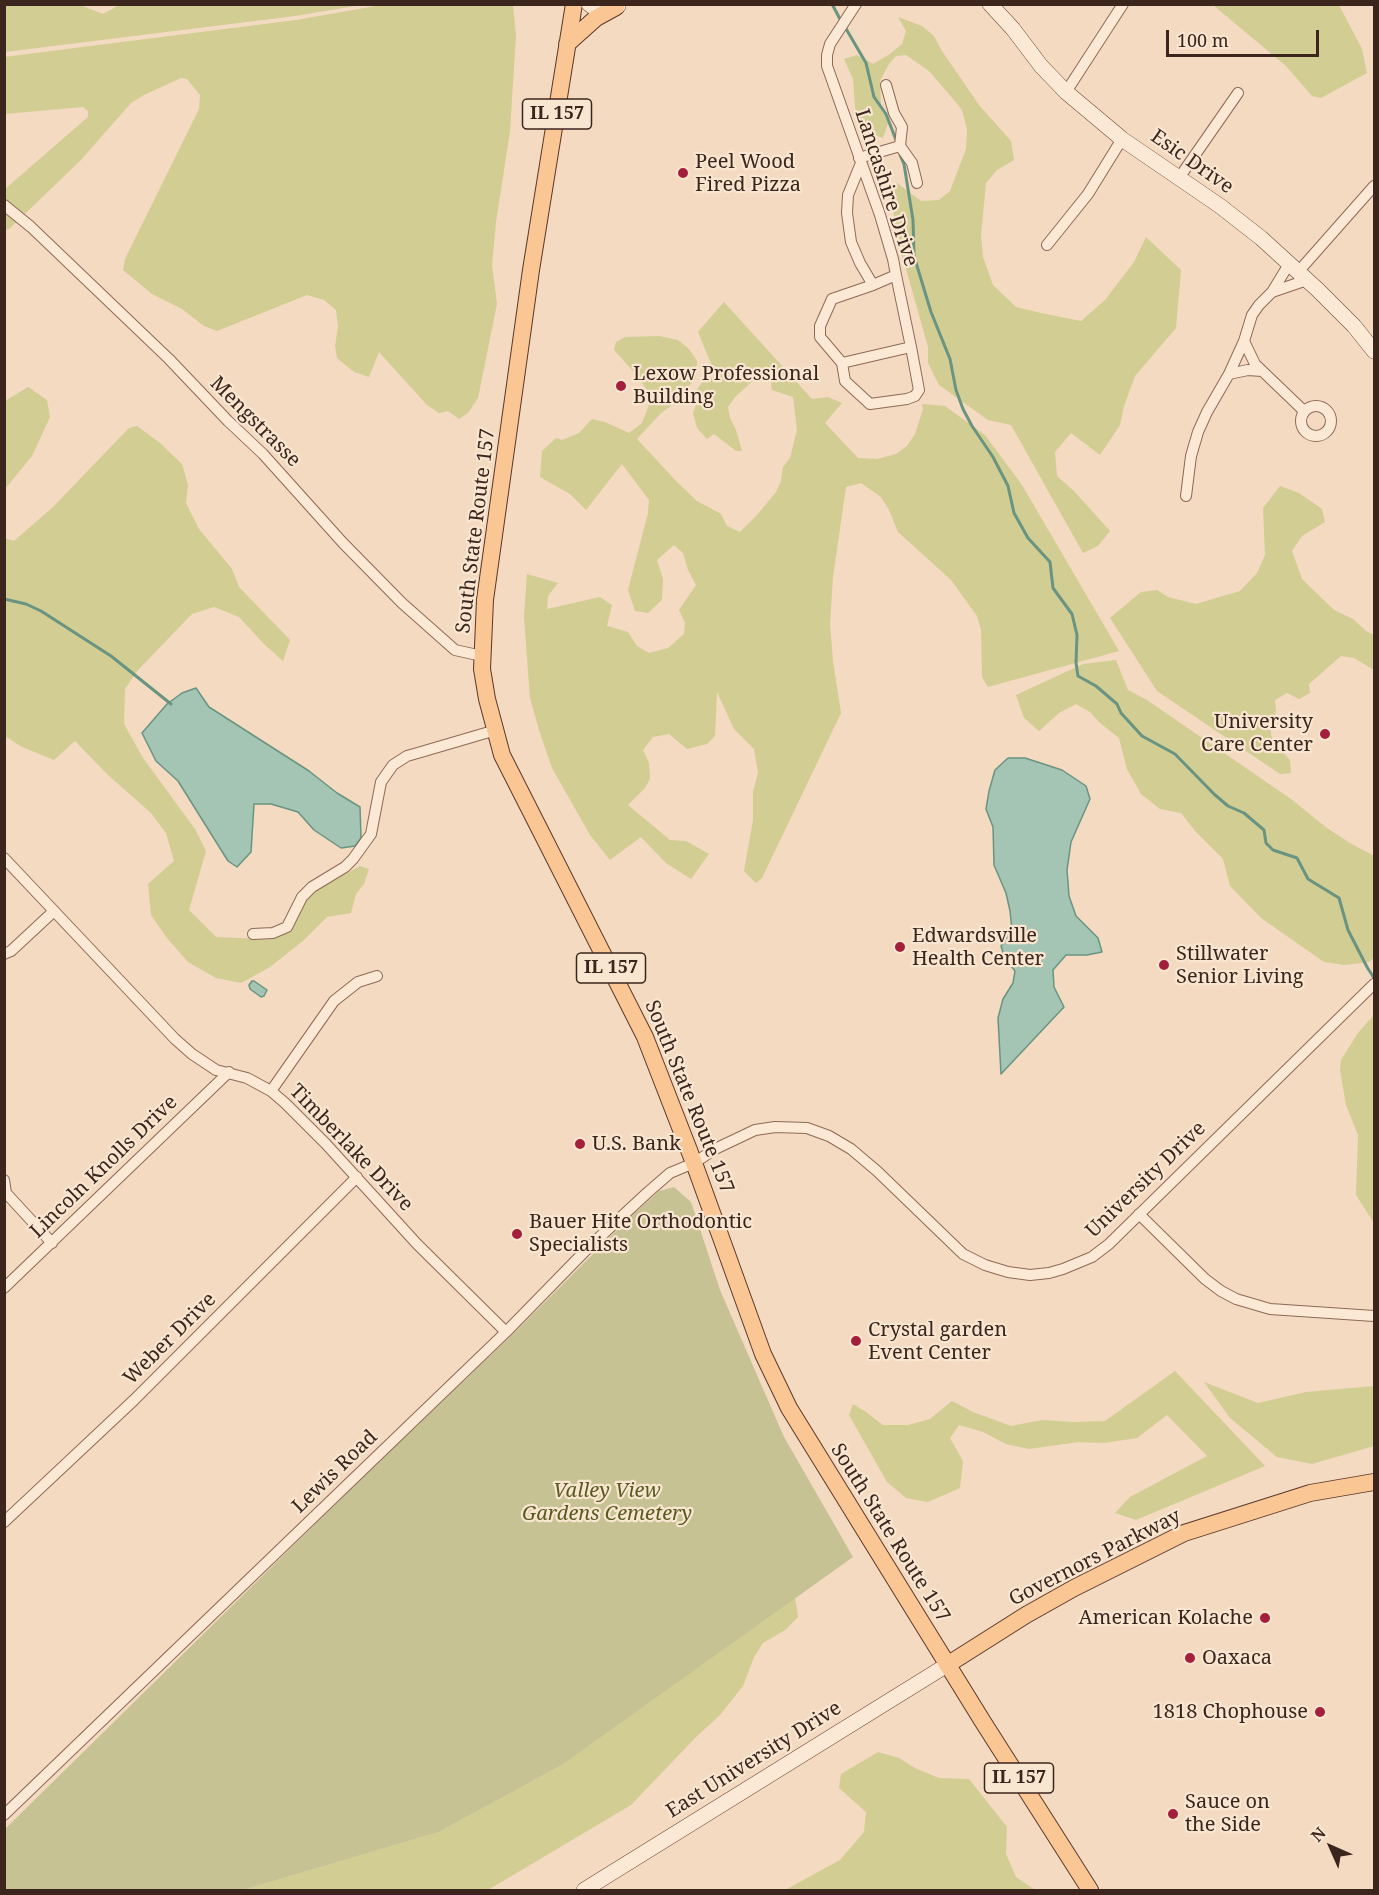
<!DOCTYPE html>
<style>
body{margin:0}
#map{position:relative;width:1379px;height:1895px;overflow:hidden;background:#f3dac1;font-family:"Noto Serif",serif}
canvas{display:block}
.frame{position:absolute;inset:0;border:6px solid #3c251c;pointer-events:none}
.north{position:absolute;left:1301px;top:1817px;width:60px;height:60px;-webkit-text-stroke:4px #f9e6d1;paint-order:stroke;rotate:315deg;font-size:16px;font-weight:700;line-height:24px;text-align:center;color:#3c251c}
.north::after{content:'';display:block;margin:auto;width:21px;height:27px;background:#3c251c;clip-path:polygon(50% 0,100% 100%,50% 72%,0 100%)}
.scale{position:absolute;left:1166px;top:30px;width:153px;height:27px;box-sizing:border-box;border:3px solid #3c251c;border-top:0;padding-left:8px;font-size:18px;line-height:21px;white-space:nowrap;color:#3c251c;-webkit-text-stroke:4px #f9e6d1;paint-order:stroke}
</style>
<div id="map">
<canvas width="1379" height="1895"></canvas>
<div class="frame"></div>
<div class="north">N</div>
<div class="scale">100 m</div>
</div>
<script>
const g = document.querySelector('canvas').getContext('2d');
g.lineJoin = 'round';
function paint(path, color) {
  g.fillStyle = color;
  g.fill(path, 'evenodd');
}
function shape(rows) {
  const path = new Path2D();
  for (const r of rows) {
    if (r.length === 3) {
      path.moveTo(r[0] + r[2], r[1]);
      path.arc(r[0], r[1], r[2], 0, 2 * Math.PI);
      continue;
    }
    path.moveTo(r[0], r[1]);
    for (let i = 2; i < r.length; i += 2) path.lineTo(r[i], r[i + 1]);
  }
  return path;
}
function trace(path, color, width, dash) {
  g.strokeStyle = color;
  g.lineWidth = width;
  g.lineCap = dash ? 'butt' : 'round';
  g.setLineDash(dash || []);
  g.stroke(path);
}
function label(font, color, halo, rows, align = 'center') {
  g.font = font + ' "Noto Serif",serif';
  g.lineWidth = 4.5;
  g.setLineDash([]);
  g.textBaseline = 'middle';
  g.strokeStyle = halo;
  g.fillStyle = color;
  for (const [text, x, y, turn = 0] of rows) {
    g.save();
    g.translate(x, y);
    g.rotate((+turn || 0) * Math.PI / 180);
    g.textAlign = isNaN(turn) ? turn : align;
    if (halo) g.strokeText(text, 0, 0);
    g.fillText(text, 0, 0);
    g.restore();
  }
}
paint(shape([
 [119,5,119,4,361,5,295,16,5,52,5,5,80,5,103,14],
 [381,5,513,5,516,35,510,131,496,222,492,265,497,304,478,398,468,413,459,419,448,411,439,413,427,405,379,352,369,377,354,372,337,358,335,346,338,327,336,310,324,300,307,295,217,331,204,326,182,309,152,294,123,270,125,259,199,109,200,95,187,79,181,78,144,95,131,103,80,161,9,229,5,230,5,189,88,117,88,111,83,107,5,114,4,57,296,20],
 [1213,5,1339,5,1362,49,1367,73,1321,98,1312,96,1286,66],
 [898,17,922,26,934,36,942,51,979,105,1011,141,1014,160,997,170,986,183,981,235,983,257,993,285,1016,307,1041,313,1081,321,1105,300,1134,262,1146,237,1181,270,1176,328,1135,376,1124,406,1120,425,1100,455,1071,433,1055,452,1057,476,1074,491,1110,531,1098,546,1083,553,1011,425,988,420,939,385,928,363,928,347,899,244,890,194,892,186,897,183,921,201,939,200,950,191,966,149,967,129,962,110,954,100,929,71,906,55,896,56,889,64,880,81,881,104,888,123,883,138,862,130,855,107,853,79,844,59,857,55,873,64,890,54,902,44,906,31],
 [724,302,812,399,828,397,842,403,825,423,858,458,877,459,896,454,907,446,915,434,923,409,922,404,945,406,985,435,1022,485,1119,651,988,687,982,677,981,630,977,616,951,580,898,532,889,510,881,497,861,483,846,487,833,577,830,624,833,661,841,713,762,878,756,883,744,871,753,820,753,792,758,773,754,749,734,729,717,692,715,736,707,744,687,749,669,734,653,737,643,750,649,763,650,779,645,788,628,805,670,840,686,841,709,854,691,879,666,863,641,837,610,860,590,835,552,768,539,730,530,698,524,617,527,574,558,583,548,596,547,609,600,597,612,605,607,626,628,632,637,646,649,653,668,648,684,634,685,623,679,610,696,585,688,570,683,553,674,545,657,560,663,579,662,600,648,613,635,611,628,590,648,513,649,500,622,464,586,510,570,494,540,477,542,451,556,438,562,440,579,433,592,419,605,422,629,433,642,423,652,397,634,372,614,350,616,342,625,337,659,336,678,340,689,349,697,361,696,378,671,406,661,413,637,439,677,482,697,501,721,514,727,526,740,532,758,514,776,492,781,481,783,467,790,458,797,430,793,397,772,390,770,377,765,373,756,378,735,397,728,407,730,418,736,430,742,451,736,451,714,434,707,439,697,428,693,413,698,399,696,391,703,381,716,376,698,332],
 [28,387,47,400,50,417,32,456,5,489,5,401],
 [137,426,160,443,182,464,188,485,186,503,199,529,232,569,239,587,290,640,283,661,264,644,239,617,214,607,192,614,138,670,125,689,124,724,143,758,195,829,206,851,189,910,216,937,264,939,276,936,303,906,312,892,360,866,369,869,364,884,356,894,351,913,327,917,304,940,270,967,241,983,216,978,188,962,167,938,151,915,148,884,174,861,166,833,151,813,108,775,75,741,54,760,22,747,5,736,4,538,14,541,53,507,129,428],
 [1280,486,1299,493,1322,509,1325,522,1302,536,1292,551,1302,579,1334,610,1353,619,1366,631,1374,635,1374,670,1354,658,1341,656,1309,684,1310,693,1299,699,1287,693,1275,700,1276,711,1274,720,1271,725,1271,735,1278,747,1290,760,1291,773,1280,774,1157,691,1110,618,1141,592,1157,590,1168,597,1196,604,1240,591,1257,573,1265,555,1263,508],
 [1116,660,1128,690,1147,700,1291,799,1327,828,1350,843,1374,856,1374,958,1369,962,1344,965,1324,962,1261,918,1230,886,1223,859,1196,832,1181,813,1160,809,1141,794,1127,769,1119,738,1100,723,1090,712,1076,704,1059,713,1039,731,1024,718,1016,695,1083,664],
 [1374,1015,1374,1223,1356,1195,1358,1135,1346,1105,1340,1070,1341,1060,1358,1033],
 [1175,1371,1265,1466,1136,1520,1115,1513,1130,1497,1207,1456,1167,1415,1137,1438,1104,1443,1079,1442,1029,1449,1006,1444,983,1432,959,1425,950,1438,963,1461,960,1488,928,1502,906,1498,887,1482,849,1415,853,1404,866,1412,883,1425,908,1425,930,1419,952,1401,973,1412,1011,1426,1042,1420,1073,1422,1105,1421],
 [1204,1382,1258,1403,1306,1392,1374,1386,1374,1446,1312,1464,1277,1457,1230,1418],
 [795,1598,798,1617,785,1630,763,1643,754,1657,743,1686,720,1715,695,1738,631,1805,488,1890,243,1890,439,1832,562,1765],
 [878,1752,899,1758,915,1768,939,1778,969,1779,1007,1827,1006,1854,1016,1877,1035,1890,785,1890,840,1860,864,1832,866,1812,839,1788,841,1774]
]), '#d2cd93');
paint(shape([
 [674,1187,691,1202,720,1290,784,1437,853,1557,562,1765,439,1832,243,1890,5,1890,5,1829,359,1481,512,1335,626,1221,659,1191]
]), '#c6c293');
const water = shape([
 [196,688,209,707,309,771,337,793,360,807,361,838,355,846,341,848,314,830,298,812,271,804,254,804,251,852,237,867,228,861,178,781,156,761,142,733,167,704,182,693,196,688],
 [1008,758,1025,758,1062,770,1086,786,1090,799,1071,842,1067,870,1069,896,1076,916,1098,938,1102,952,1087,955,1066,955,1053,970,1054,987,1064,1007,1001,1074,998,1018,1003,999,1013,983,1015,971,1005,959,1001,946,1012,930,1010,911,1006,893,994,865,993,827,986,809,989,791,995,770,1008,758],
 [252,981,254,981,267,990,264,996,261,997,250,989,249,985,252,981]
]);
paint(water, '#a4c4b4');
trace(water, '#699481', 1.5);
trace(shape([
 [832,4,841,21],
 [845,27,866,63,874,97,886,114,896,140],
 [900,155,904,164,913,220,914,256,931,312,950,359,956,390,963,409,972,426,993,457,1008,486,1014,513,1028,538,1050,562,1053,588,1072,614,1077,635,1076,663,1078,676,1096,686,1117,704,1121,713,1142,736,1175,754,1214,794,1228,806,1244,813,1264,830,1266,843,1273,850,1297,858,1308,879,1339,898,1348,930,1367,967,1374,978],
 [4,599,26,604,41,611,111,656,171,704]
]), '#699481', 3);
const street = shape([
 [856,4,830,44,827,55,827,66,880,215,893,259,896,275,911,347,919,390,915,396,907,399,870,404,845,381,842,363,911,347],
 [886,85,894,113,902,127,900,146,912,163,917,183],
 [1066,92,1123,4],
 [859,158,900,146],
 [861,163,848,195,847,213,851,242,860,263,873,285],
 [1179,178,1238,93],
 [4,205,31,227,169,359,228,421,263,454,343,543,402,603,455,650,482,656],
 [1047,245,1088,194,1122,139],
 [1298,272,1374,186],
 [1272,292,1307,280],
 [1244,341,1255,364,1304,411],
 [842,363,820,337,820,326,832,299,873,285,896,275],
 [1229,374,1248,370,1262,371],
 [1316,421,15],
 [1186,496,1191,456,1198,432,1207,412,1229,374,1244,341,1252,315,1259,305,1272,292,1289,264],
 [4,858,175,1039,192,1054,216,1070,247,1078,271,1091,285,1103,326,1144,417,1244,506,1332],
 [253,934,273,933,287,927,302,897,312,887,345,867,353,859,371,834,381,782,393,765,407,756,421,752,496,730],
 [4,954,11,951,54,911],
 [271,1091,334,1001,358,982,377,976],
 [4,1180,6,1193,52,1243],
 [1139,1214,1205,1279,1221,1291,1236,1299,1270,1309,1374,1316],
 [4,1288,229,1072],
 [4,1522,134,1400,357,1177],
 [4,1815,506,1332,590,1246,647,1193,670,1173,694,1163,715,1149,755,1130,775,1127,807,1128,829,1136,851,1149,877,1171,963,1254,985,1265,1008,1272,1030,1275,1049,1273,1063,1269,1092,1257,1109,1244,1374,984]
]);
const secondary = shape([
 [589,4,593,7,618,6],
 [990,4,1013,29,1041,66,1066,92,1122,139,1220,206,1261,238,1318,290,1354,326,1374,351],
 [584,1890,947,1665]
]);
const primary = shape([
 [574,4,531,270,485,600,482,669,487,699,502,755,645,1037,694,1163,763,1354,789,1408,983,1722,1090,1890],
 [567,44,596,18,616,7],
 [947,1665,1026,1615,1074,1588,1184,1533,1310,1493,1374,1482]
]);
trace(street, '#8e6956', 12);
trace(secondary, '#704a39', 16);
trace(primary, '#5b382b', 18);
trace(street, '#fce9d5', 10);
trace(secondary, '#fce9d5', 15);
trace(primary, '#fac694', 16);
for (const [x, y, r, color] of [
 [683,173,6,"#a41f3b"],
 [621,386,6,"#a41f3b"],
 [1325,734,6,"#a41f3b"],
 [900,947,6,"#a41f3b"],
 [1164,965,6,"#a41f3b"],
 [580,1144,6,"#a41f3b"],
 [517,1234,6,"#a41f3b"],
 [856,1341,6,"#a41f3b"],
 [1265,1618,6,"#a41f3b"],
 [1190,1658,6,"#a41f3b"],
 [1320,1712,6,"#a41f3b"],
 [1173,1814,6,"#a41f3b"]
]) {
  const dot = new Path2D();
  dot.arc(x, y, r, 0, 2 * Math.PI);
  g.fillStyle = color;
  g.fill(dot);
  trace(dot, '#f9e6d1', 2);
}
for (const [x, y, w] of [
 [557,114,69],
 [611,968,69],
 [1019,1778,69]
]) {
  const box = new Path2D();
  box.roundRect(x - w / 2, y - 15, w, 30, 4.5);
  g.fillStyle = '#f9e6d1';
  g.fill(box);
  trace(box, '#3c251c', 1.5);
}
label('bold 18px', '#3c251c', null, [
 ["IL 157",557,114],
 ["IL 157",611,968],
 ["IL 157",1019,1778]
]);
label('20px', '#3c251c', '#f9e6d1', [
 ["Peel Wood",695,162],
 ["Fired Pizza",695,185],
 ["Lexow Professional",633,374],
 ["Building",633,397],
 ["University",1313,722,"right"],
 ["Care Center",1313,745,"right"],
 ["Edwardsville",912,936],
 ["Health Center",912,959],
 ["Stillwater",1176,954],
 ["Senior Living",1176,977],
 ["U.S. Bank",592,1144],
 ["Bauer Hite Orthodontic",529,1222],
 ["Specialists",529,1245],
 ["Crystal garden",868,1330],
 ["Event Center",868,1353],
 ["American Kolache",1253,1618,"right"],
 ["Oaxaca",1202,1658],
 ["1818 Chophouse",1308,1712,"right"],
 ["Sauce on",1185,1802],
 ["the Side",1185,1825]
], 'left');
label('20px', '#3c251c', '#f9e6d1', [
 ["Esic Drive",1192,162,35],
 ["Lancashire Drive",886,188,72],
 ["Mengstrasse",255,422,45],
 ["South State Route 157",476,531,-83],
 ["South State Route 157",689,1097,68],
 ["Timberlake Drive",351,1148,46],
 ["Lincoln Knolls Drive",104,1167,-44],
 ["University Drive",1146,1180,-44],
 ["Weber Drive",170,1339,-45],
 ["Lewis Road",335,1472,-44],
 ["South State Route 157",890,1533,58],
 ["Governors Parkway",1095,1558,-27],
 ["East University Drive",754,1760,-32]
]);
label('italic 20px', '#585b20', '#f9e6d1', [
 ["Valley View",607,1491],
 ["Gardens Cemetery",607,1514]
]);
</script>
